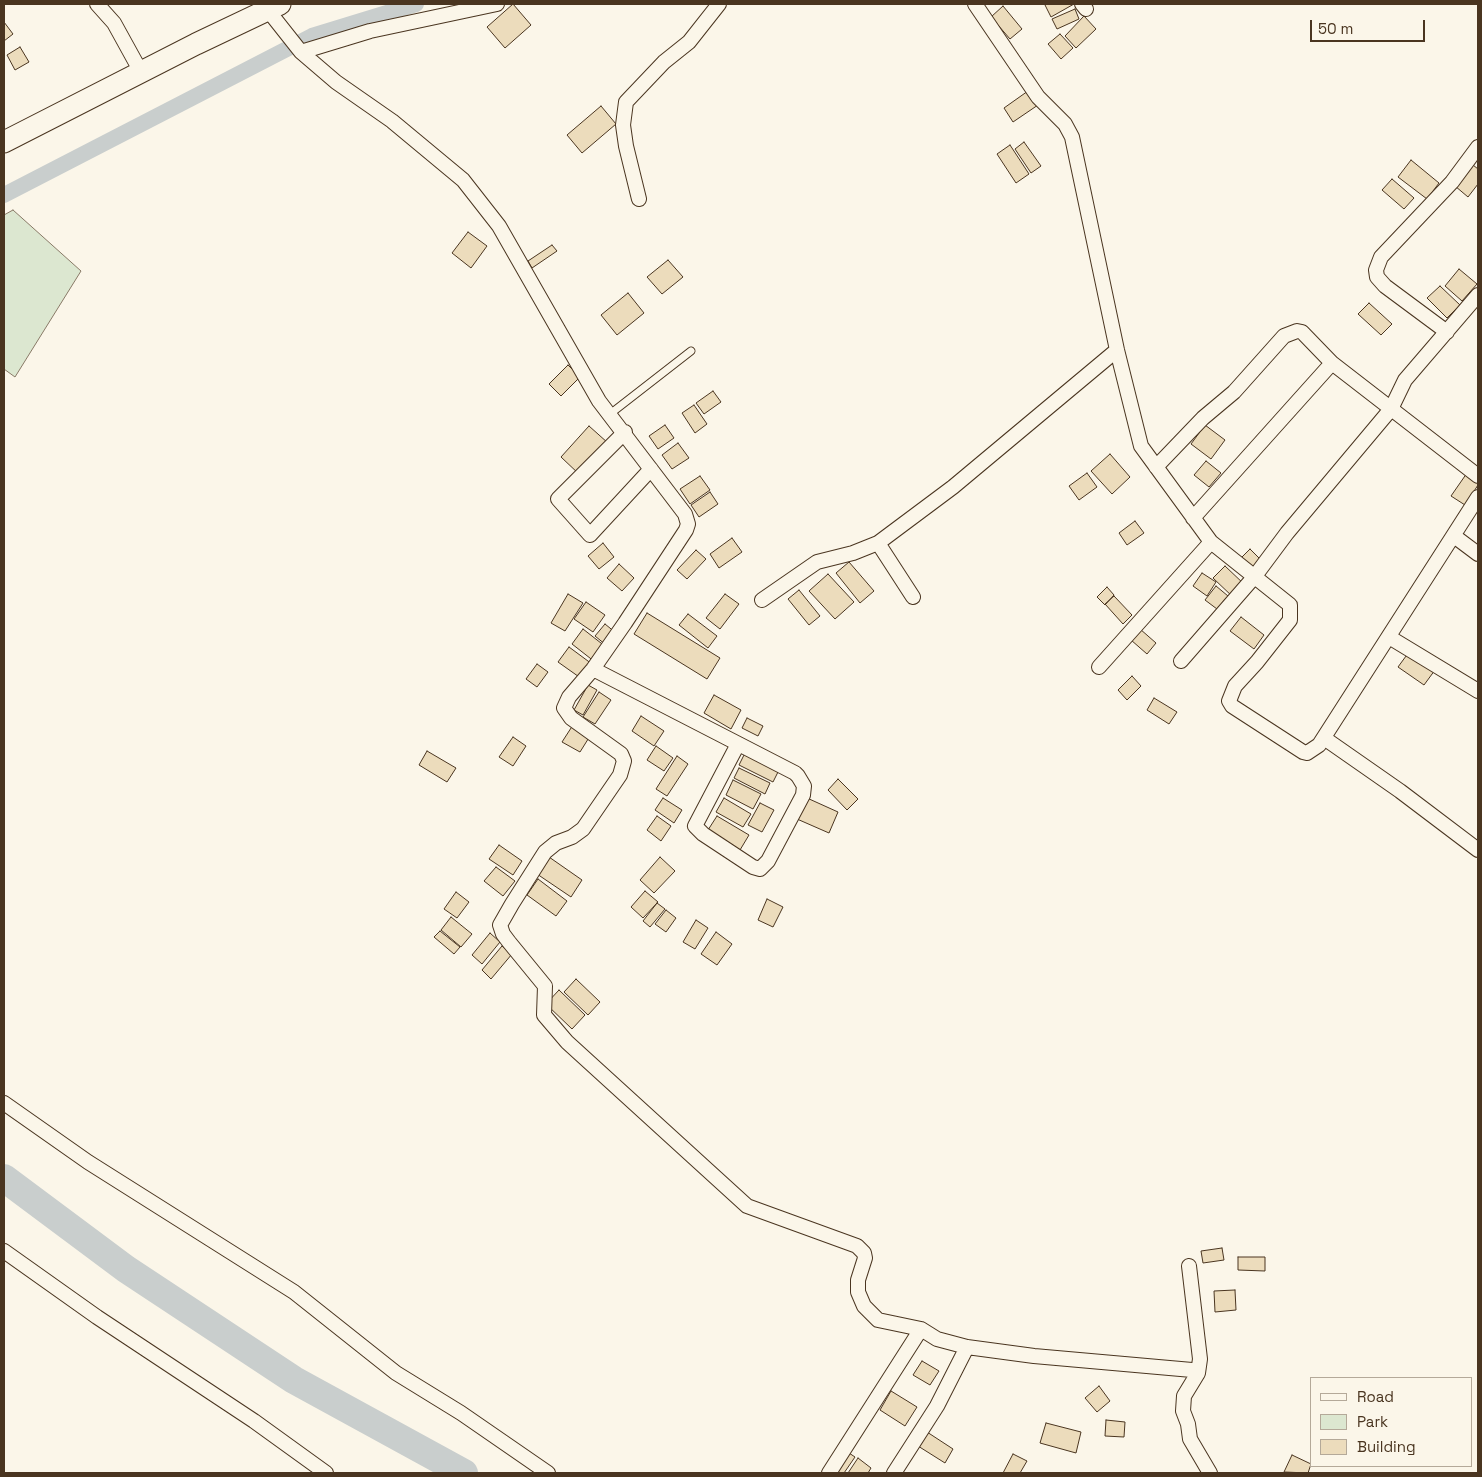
<!DOCTYPE html>
<style>
body{margin:0}
#map{position:relative;width:1482px;height:1477px;overflow:hidden;background:#fbf6e9;font-family:"Space Grotesk",sans-serif}
canvas{display:block}
.frame{position:absolute;inset:0;border:5px solid #4a3520;pointer-events:none}
.legend{position:absolute;left:1310px;top:1377px;width:162px;height:90px;box-sizing:border-box;background:#fbf6e9;border:1px solid #b4a999;margin:0;padding:6px 9px;list-style:none;font-size:15px;color:#4a3520}
.legend li{display:flex;align-items:center;gap:10px;height:25px}
.legend b{width:25px;border:1px solid #b4a999}
.scale{position:absolute;left:1310px;top:20px;width:115px;height:22px;box-sizing:border-box;border:2px solid #4a3520;border-top:0;padding-left:6px;font-size:15px;line-height:18px;white-space:nowrap;color:#4a3520;-webkit-text-stroke:4px #fbf6e9;paint-order:stroke}
</style>
<div id="map">
<canvas width="1482" height="1477"></canvas>
<div class="frame"></div>
<ul class="legend">
<li><b style="height:6px;background:#fbf6e9"></b>Road</li>
<li><b style="height:14px;background:#dce7d0"></b>Park</li>
<li><b style="height:14px;background:#ecdcbc"></b>Building</li>
</ul>
<div class="scale">50 m</div>
</div>
<script>
const g = document.querySelector('canvas').getContext('2d');
g.lineJoin = 'round';
function paint(path, color) {
  g.fillStyle = color;
  g.fill(path, 'evenodd');
}
function shape(rows) {
  const path = new Path2D();
  for (const r of rows) {
    path.moveTo(r[0], r[1]);
    for (let i = 2; i < r.length; i += 2) path.lineTo(r[i], r[i + 1]);
  }
  return path;
}
function trace(path, color, width, dash) {
  g.strokeStyle = color;
  g.lineWidth = width;
  g.lineCap = dash ? 'butt' : 'round';
  g.setLineDash(dash || []);
  g.stroke(path);
}
const green = shape([
 [13,210,81,271,15,377,4,369,4,215,13,210]
]);
paint(green, '#dce7d0');
trace(green, '#887966', 1);
trace(shape([
 [4,195,312,36,416,4]
]), '#c9cecd', 16);
trace(shape([
 [4,1178,126,1269,294,1380,464,1473]
]), '#c9cecd', 28);
const building = shape([
 [513,4,531,25,505,48,487,27,513,4],
 [1074,4,1051,17,1045,5,1047,4,1074,4],
 [1003,6,1022,29,1010,39,991,17,1003,6],
 [1075,9,1079,19,1057,29,1052,19,1075,9],
 [1084,16,1096,29,1076,48,1065,36,1084,16],
 [4,22,13,34,4,41,4,22],
 [1060,34,1073,48,1061,59,1048,44,1060,34],
 [20,47,29,62,15,70,7,55,20,47],
 [1028,91,1038,105,1013,122,1004,108,1028,91],
 [601,106,616,124,582,153,567,135,601,106],
 [1024,142,1041,166,1031,173,1015,149,1024,142],
 [1010,145,1029,174,1016,183,997,154,1010,145],
 [1411,160,1439,183,1427,199,1398,177,1411,160],
 [1473,165,1478,169,1478,184,1468,197,1455,186,1473,165],
 [1392,179,1414,198,1404,209,1382,190,1392,179],
 [468,232,487,246,471,268,452,253,468,232],
 [552,245,557,251,532,268,528,261,552,245],
 [668,260,683,277,662,294,647,277,668,260],
 [1459,269,1477,284,1462,301,1445,286,1459,269],
 [1440,286,1460,305,1447,318,1427,298,1440,286],
 [628,293,644,313,617,335,601,315,628,293],
 [1369,303,1392,324,1381,335,1358,314,1369,303],
 [568,365,580,377,561,396,549,384,568,365],
 [713,391,721,402,704,414,696,403,713,391],
 [694,405,707,424,695,433,682,413,694,405],
 [665,425,674,438,658,449,649,436,665,425],
 [1205,425,1225,440,1211,459,1191,444,1205,425],
 [589,426,608,443,580,475,561,457,589,426],
 [678,443,689,458,672,469,662,455,678,443],
 [1110,454,1130,477,1112,494,1091,471,1110,454],
 [1206,461,1221,473,1209,487,1194,475,1206,461],
 [1087,473,1097,487,1079,500,1069,486,1087,473],
 [1467,473,1478,480,1478,485,1465,505,1451,496,1467,473],
 [700,476,710,490,690,504,680,489,700,476],
 [710,492,718,504,699,517,691,505,710,492],
 [1135,521,1144,533,1127,545,1119,533,1135,521],
 [732,538,742,552,719,568,710,554,732,538],
 [603,543,614,557,599,569,588,556,603,543],
 [1250,549,1262,561,1253,571,1240,559,1250,549],
 [696,550,706,559,687,579,677,570,696,550],
 [849,562,874,591,860,603,836,573,849,562],
 [619,564,634,578,622,591,607,578,619,564],
 [1225,566,1245,585,1234,598,1213,578,1225,566],
 [1202,573,1216,582,1207,596,1193,586,1202,573],
 [828,574,854,602,835,619,809,591,828,574],
 [1216,586,1228,596,1217,609,1205,600,1216,586],
 [1107,587,1114,595,1105,605,1097,597,1107,587],
 [799,590,820,616,809,625,788,599,799,590],
 [568,594,583,603,565,631,551,623,568,594],
 [725,594,739,604,720,629,706,618,725,594],
 [1114,596,1132,615,1123,624,1105,604,1114,596],
 [586,602,605,615,593,632,574,619,586,602],
 [647,613,720,658,707,679,634,634,647,613],
 [688,614,717,636,708,648,679,625,688,614],
 [1241,617,1264,635,1254,649,1230,631,1241,617],
 [605,624,616,633,606,645,595,636,605,624],
 [583,629,606,647,595,662,572,644,583,629],
 [1140,629,1156,643,1147,654,1131,640,1140,629],
 [569,647,592,664,582,679,558,662,569,647],
 [1409,652,1435,670,1424,685,1398,667,1409,652],
 [537,664,548,672,537,687,526,679,537,664],
 [1132,676,1141,686,1127,700,1118,690,1132,676],
 [588,685,597,690,583,715,574,710,588,685],
 [599,692,611,700,595,724,583,717,599,692],
 [714,695,741,710,731,729,704,713,714,695],
 [1154,698,1177,712,1169,724,1147,710,1154,698],
 [641,716,664,731,654,746,632,731,641,716],
 [747,718,763,726,758,736,742,728,747,718],
 [573,725,590,736,580,752,562,742,573,725],
 [513,737,526,746,513,766,499,757,513,737],
 [656,746,673,758,664,771,647,760,656,746],
 [427,751,456,768,447,782,419,765,427,751],
 [745,753,779,770,773,782,739,765,745,753],
 [677,756,688,764,667,796,656,789,677,756],
 [739,768,770,783,765,794,734,778,739,768],
 [838,779,858,799,847,810,828,790,838,779],
 [733,780,761,794,753,809,726,795,733,780],
 [663,798,682,810,674,823,655,810,663,798],
 [724,798,751,814,743,827,716,812,724,798],
 [807,798,838,812,829,833,797,819,807,798],
 [760,803,774,810,762,832,748,825,760,803],
 [657,816,671,826,661,841,647,830,657,816],
 [717,816,749,835,740,850,708,830,717,816],
 [499,845,522,861,513,875,489,859,499,845],
 [549,857,582,880,571,897,537,874,549,857],
 [660,857,675,871,654,893,640,880,660,857],
 [496,867,515,881,503,896,484,881,496,867],
 [538,879,567,901,556,916,527,895,538,879],
 [645,891,658,902,643,918,631,907,645,891],
 [456,892,469,902,457,918,444,909,456,892],
 [767,899,783,907,773,927,758,920,767,899],
 [657,903,665,909,650,927,643,921,657,903],
 [666,910,676,918,666,932,655,924,666,910],
 [451,917,472,934,461,947,441,930,451,917],
 [696,920,708,928,695,949,683,942,696,920],
 [440,931,460,947,454,954,434,937,440,931],
 [716,932,732,944,717,965,701,954,716,932],
 [490,933,500,942,482,964,472,955,490,933],
 [502,946,512,954,491,979,482,970,502,946],
 [576,979,600,1002,588,1015,564,992,576,979],
 [559,990,585,1015,572,1029,546,1004,559,990],
 [1222,1248,1224,1260,1203,1263,1201,1251,1222,1248],
 [1238,1257,1265,1257,1265,1271,1238,1270,1238,1257],
 [1235,1290,1236,1310,1215,1312,1214,1291,1235,1290],
 [922,1361,939,1371,930,1385,913,1375,922,1361],
 [1099,1386,1110,1401,1097,1412,1085,1398,1099,1386],
 [891,1391,917,1407,905,1426,880,1410,891,1391],
 [1106,1420,1125,1422,1124,1437,1105,1436,1106,1420],
 [1046,1423,1081,1432,1076,1453,1040,1443,1046,1423],
 [927,1432,953,1449,945,1463,918,1446,927,1432],
 [846,1451,855,1457,844,1473,840,1473,834,1470,846,1451],
 [1013,1454,1027,1461,1020,1473,1003,1473,1013,1454],
 [1292,1455,1311,1464,1308,1473,1284,1472,1292,1455],
 [858,1458,871,1468,868,1473,848,1473,858,1458]
]);
paint(building, '#ecdcbc');
trace(building, '#4a3520', 1);
const service = shape([
 [610,414,691,351]
]);
const minor = shape([
 [97,4,114,23,141,72],
 [263,4,301,52,336,82,392,121,463,180,499,226,599,401,685,514,688,524,686,530,625,623,593,669,569,697,564,708,571,718,621,754,624,761,620,775,583,829,572,837,556,843,545,852,512,904,500,925,503,934,509,942,545,986,544,1015,567,1042,747,1206,857,1246,864,1253,865,1258,858,1280,858,1292,864,1306,878,1320,921,1329,937,1339,967,1347,1034,1356,1192,1370,1198,1373,1184,1396,1183,1411,1188,1424,1190,1439,1210,1473],
 [975,4,1038,97,1065,124,1072,137,1117,350,1141,446,1211,542,1290,605,1290,620,1257,662,1235,686,1229,701,1232,706,1303,752,1307,753,1319,745,1478,497],
 [1082,4,1086,9],
 [301,52,370,31,497,4],
 [639,199,626,146,623,125,626,102,664,62,689,42,719,4],
 [1447,332,1385,286,1377,277,1376,270,1381,257,1452,182,1478,147],
 [625,432,558,499,590,535,651,469],
 [1156,467,1203,418,1234,392,1284,336,1297,331,1302,332,1332,363,1478,476],
 [1193,518,1332,363],
 [1454,536,1478,554],
 [878,543,913,597],
 [762,600,817,562,853,553,878,543,953,487,1117,350],
 [1389,637,1478,691],
 [1181,661,1255,576,1287,533,1391,409,1405,380,1478,295],
 [1099,667,1211,542],
 [593,669,795,773,798,776,804,786,803,795,768,861,760,869,753,867,703,834,695,826,738,744],
 [1324,738,1400,791,1478,850],
 [4,1103,88,1162,294,1292,396,1373,461,1413,548,1473],
 [4,1251,97,1317,254,1421,326,1473],
 [1189,1266,1200,1359,1198,1373],
 [829,1473,921,1329],
 [894,1473,937,1406,967,1347]
]);
const primary = shape([
 [4,142,196,44,280,4]
]);
trace(service, '#4a3520', 9);
trace(minor, '#4a3520', 16);
trace(primary, '#4a3520', 23);
trace(service, '#fbf6e9', 7);
trace(minor, '#fbf6e9', 14);
trace(primary, '#fbf6e9', 21);
</script>
